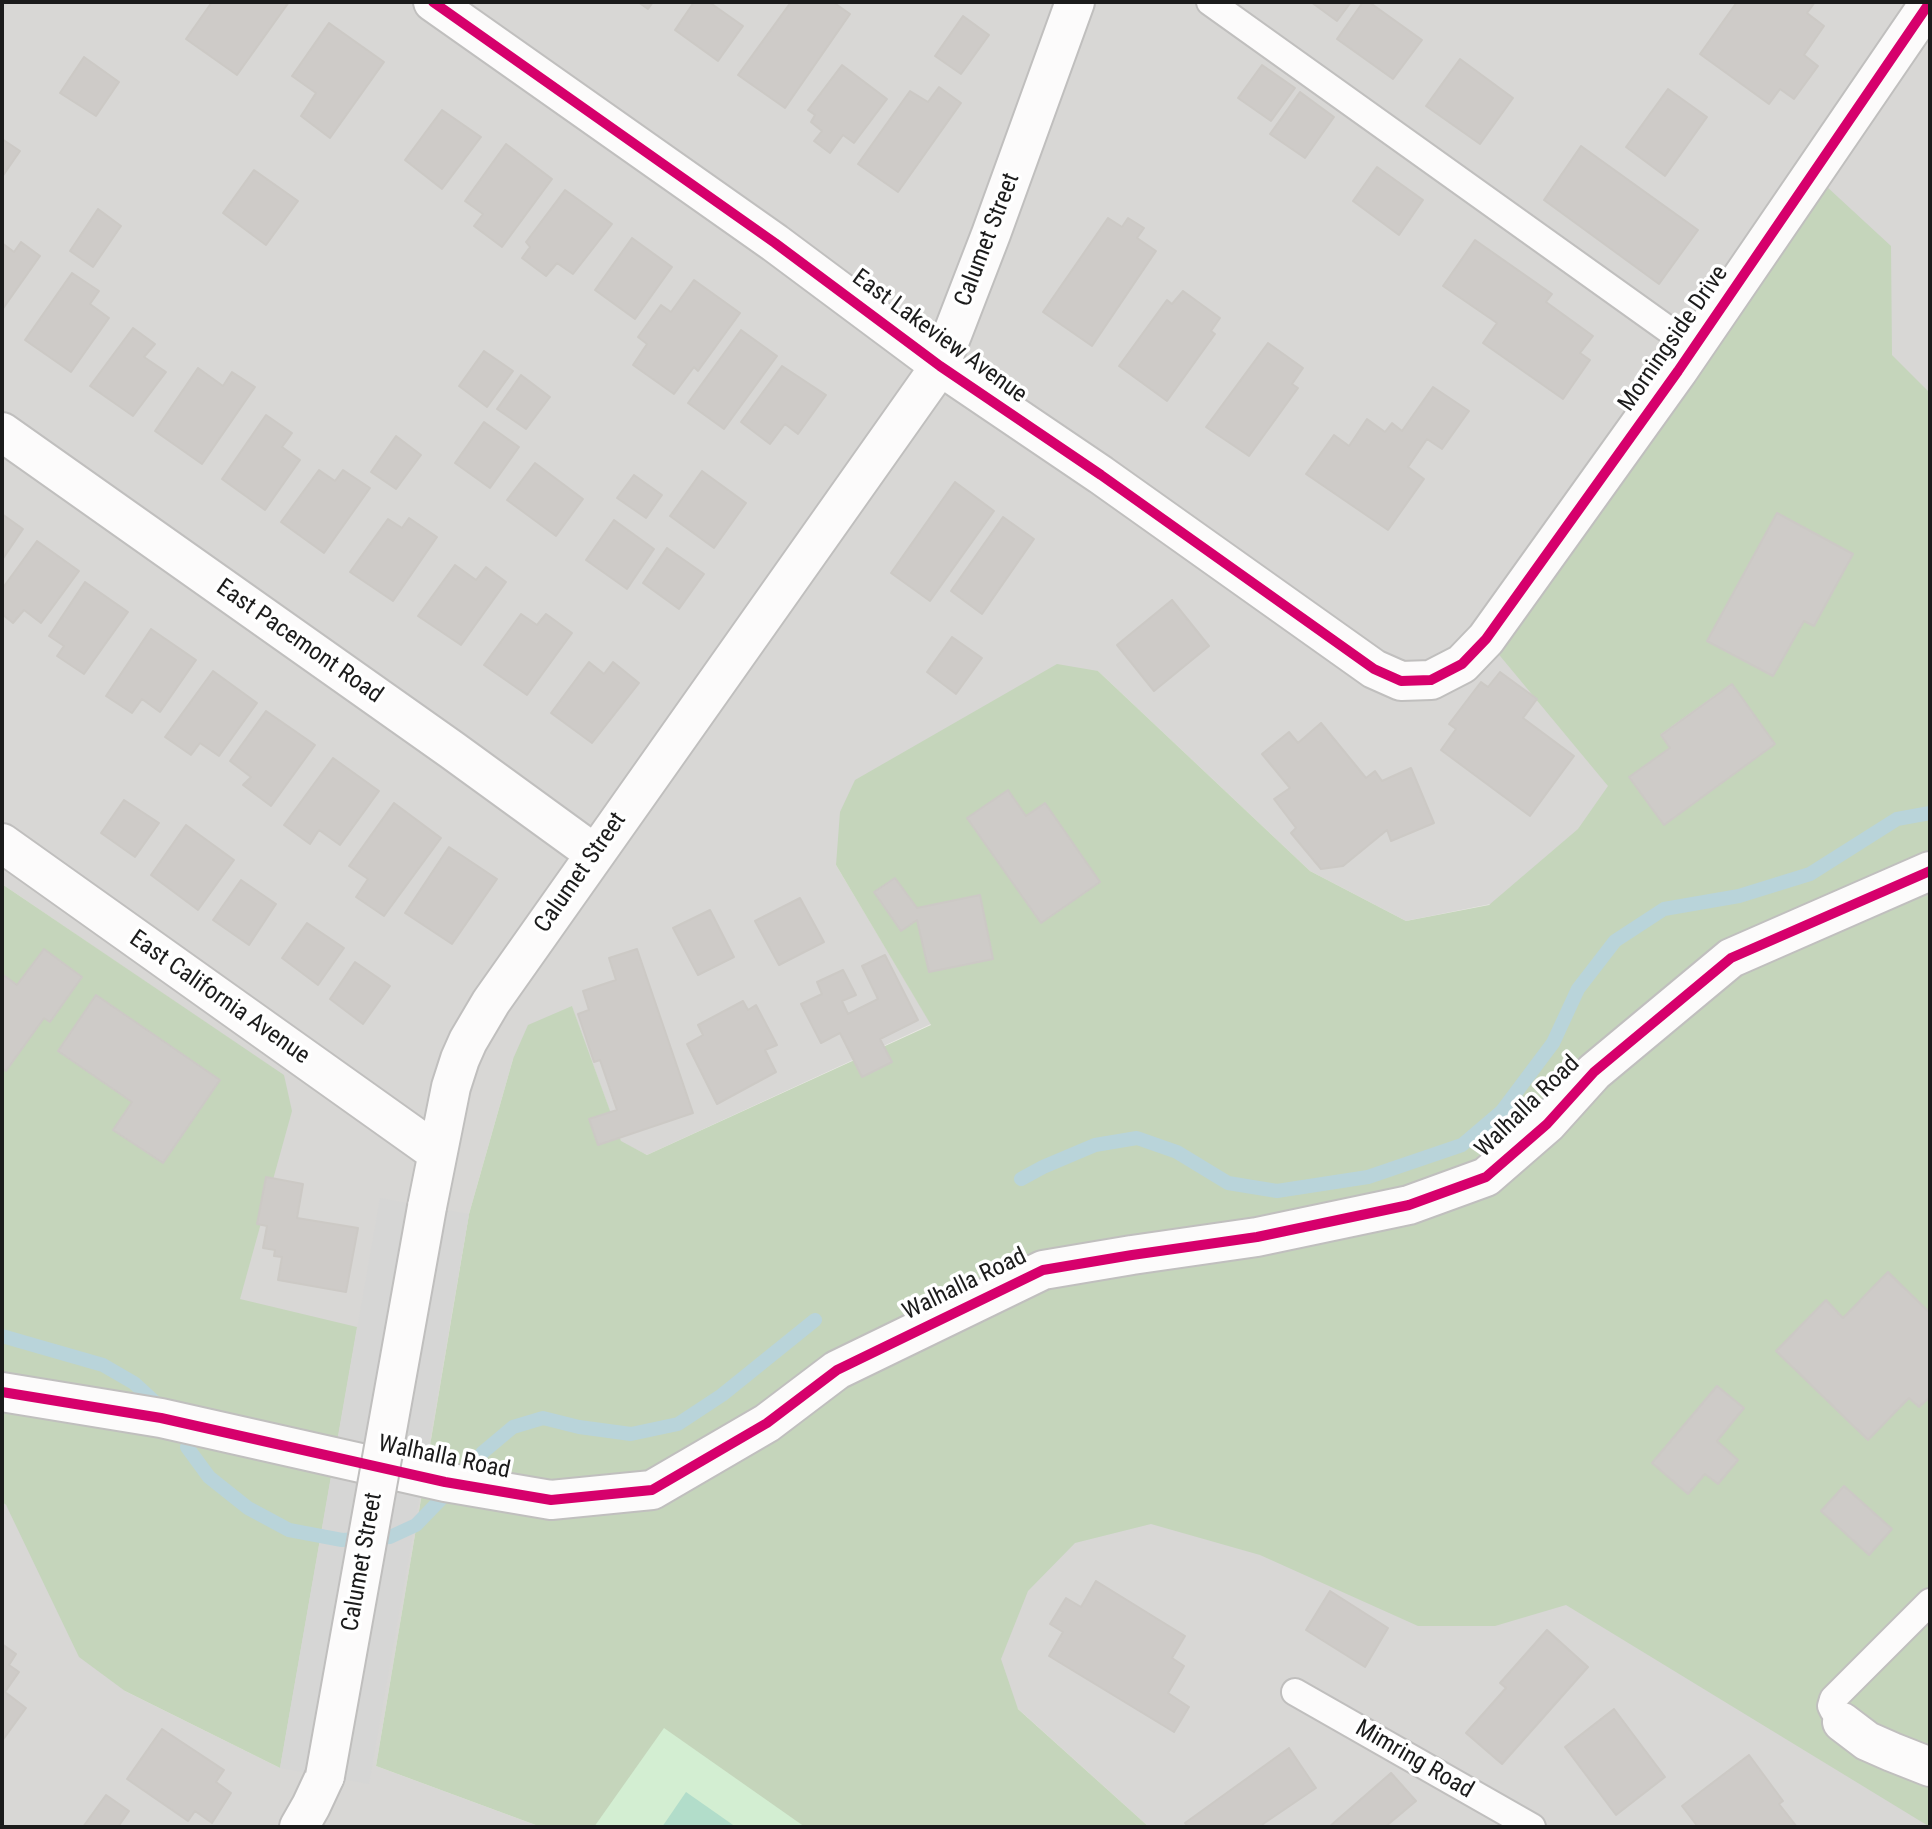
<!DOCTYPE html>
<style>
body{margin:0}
#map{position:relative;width:1932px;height:1829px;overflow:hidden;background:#e9e7e4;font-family:"Roboto Condensed",sans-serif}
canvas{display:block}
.frame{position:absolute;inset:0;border:4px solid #1b1b1b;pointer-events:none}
</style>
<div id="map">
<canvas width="1932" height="1829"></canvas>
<div class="frame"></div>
</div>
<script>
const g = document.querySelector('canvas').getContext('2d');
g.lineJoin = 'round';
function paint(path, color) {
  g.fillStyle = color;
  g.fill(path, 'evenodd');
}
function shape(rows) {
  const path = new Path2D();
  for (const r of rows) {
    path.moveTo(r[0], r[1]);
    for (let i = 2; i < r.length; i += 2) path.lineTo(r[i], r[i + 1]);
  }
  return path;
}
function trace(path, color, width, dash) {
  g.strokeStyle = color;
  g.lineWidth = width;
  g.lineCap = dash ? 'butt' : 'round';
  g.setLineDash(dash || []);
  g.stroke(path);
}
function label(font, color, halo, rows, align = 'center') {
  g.font = font + ' "Roboto Condensed",sans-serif';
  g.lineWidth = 7;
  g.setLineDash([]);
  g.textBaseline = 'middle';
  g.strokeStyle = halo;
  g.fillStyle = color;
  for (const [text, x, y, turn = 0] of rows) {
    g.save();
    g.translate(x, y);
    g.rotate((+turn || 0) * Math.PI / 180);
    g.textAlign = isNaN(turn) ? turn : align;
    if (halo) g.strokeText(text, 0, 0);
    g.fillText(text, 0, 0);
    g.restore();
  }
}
paint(shape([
 [2,2,1930,2,1930,616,1750,852,1406,921,1310,871,1098,671,836,865,931,1024,647,1155,621,1142,572,1007,513,1059,469,1214,376,1766,541,1827,2,1827,2,1502,6,1505,125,1691,280,1768,222,1362,284,1076,2,884],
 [1930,1236,1930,1827,1149,1827,965,1661,1074,1417,1700,1356]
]), '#d8d7d5');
paint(shape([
 [1813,174,1891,246,1892,355,1930,393,1930,1313,1888,1272,1843,1318,1825,1301,1776,1351,1867,1440,1909,1398,1919,1407,1930,1397,1930,1827,1566,1605,1495,1626,1418,1626,1260,1555,1151,1524,1075,1543,1028,1591,1001,1659,1018,1709,1149,1827,541,1827,376,1766,469,1214,513,1059,528,1025,572,1006,621,1141,647,1155,931,1025,836,865,840,812,855,780,1057,664,1098,671,1310,871,1406,921,1489,905,1578,829,1608,786,1486,639],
 [1777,513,1853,554,1814,626,1804,621,1773,676,1708,641],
 [1731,684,1775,744,1664,825,1629,777,1670,748,1661,734],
 [1026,816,1100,882,1041,923,968,818],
 [895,878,917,908,980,896,993,959,929,972,917,920,900,930,874,892],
 [1717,1386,1744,1408,1717,1441,1738,1460,1718,1484,1705,1474,1688,1493,1652,1463],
 [1843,1486,1892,1529,1869,1555,1821,1511],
 [2,884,284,1075,292,1111,240,1299,357,1327,280,1768,125,1691,79,1657,6,1505,2,1502,2,1068,6,1071,44,1018,50,1022,82,977,44,949,17,985,2,974],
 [96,995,220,1080,163,1163,113,1130,132,1102,58,1051]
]), '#c5d5bb');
paint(shape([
 [664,1728,805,1827,594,1827]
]), '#d3eed2');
paint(shape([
 [686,1792,736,1827,662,1827]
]), '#b2ddca');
paint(shape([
 [380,1198,469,1214,369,1784,280,1768]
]), '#d6d6d5');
trace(shape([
 [1021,1179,1043,1167,1095,1145,1137,1138,1177,1152,1228,1183,1277,1191,1368,1177,1462,1145,1502,1111,1553,1043,1578,989,1615,941,1664,909,1739,896,1810,874,1897,819,1930,813],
 [2,1336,103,1365,134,1383,158,1405],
 [187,1447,209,1477,248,1508,289,1530,342,1540,390,1537,416,1525,444,1496],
 [482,1453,513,1427,543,1418,579,1427,631,1434,678,1424,722,1395,815,1320]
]), '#b9d4da', 14);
const building = shape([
 [212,2,289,2,237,75,186,39,212,2],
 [638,2,653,2,648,9,638,2],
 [694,2,709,2,743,26,718,61,675,30,694,2],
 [791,2,809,2,811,3,813,2,833,2,850,14,785,108,738,75,791,2],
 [1311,2,1351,2,1337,21,1311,2],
 [1363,2,1369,2,1422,40,1393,79,1337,39,1363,2],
 [1737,2,1815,2,1807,13,1824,26,1804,55,1818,66,1794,99,1780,89,1769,104,1700,54,1737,2],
 [963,16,989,35,961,74,935,56,963,16],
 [329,23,384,62,330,138,301,116,316,93,292,76,329,23],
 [84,57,119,82,96,116,60,93,84,57],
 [1460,59,1513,98,1480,144,1426,106,1460,59],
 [842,65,887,99,854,143,843,135,830,153,814,141,822,131,811,122,815,115,808,110,842,65],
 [1262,65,1295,88,1271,121,1238,98,1262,65],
 [939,87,961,103,898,192,858,164,910,91,928,102,939,87],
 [1668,89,1707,117,1665,176,1626,147,1668,89],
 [1300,92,1334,117,1305,158,1270,134,1300,92],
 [442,110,481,137,442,189,405,160,442,110],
 [2,139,20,151,2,177,2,139],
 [506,144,552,179,502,247,474,226,483,214,465,201,506,144],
 [1581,146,1698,230,1659,284,1544,200,1581,146],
 [1377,167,1423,200,1399,235,1353,201,1377,167],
 [254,170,298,201,266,245,223,213,254,170],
 [565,190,612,224,573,274,557,263,546,276,522,258,530,247,526,242,565,190],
 [98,209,121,226,93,267,70,251,98,209],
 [1108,218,1122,227,1128,218,1144,228,1137,238,1156,251,1092,346,1043,312,1108,218],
 [632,238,672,267,635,319,595,290,632,238],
 [1475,240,1552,294,1546,302,1593,336,1580,353,1590,360,1563,399,1483,343,1497,323,1443,286,1475,240],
 [21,242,40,256,2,310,2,243,14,252,21,242],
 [72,273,99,291,90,304,109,318,71,372,25,340,72,273],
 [694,280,740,313,698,371,694,367,674,394,633,365,647,344,638,337,661,305,671,312,694,280],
 [1183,291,1220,318,1211,331,1215,334,1167,401,1119,366,1167,300,1172,304,1183,291],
 [133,328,155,344,144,357,166,372,133,416,90,386,133,328],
 [741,330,777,356,724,429,688,403,741,330],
 [1268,343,1303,368,1292,384,1298,388,1249,456,1206,427,1268,343],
 [484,351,513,371,487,407,459,386,484,351],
 [782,366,826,395,798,434,785,424,770,444,741,422,782,366],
 [198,368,223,386,232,372,255,387,202,464,155,431,198,368],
 [521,375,550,397,526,429,497,409,521,375],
 [1433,387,1469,411,1442,449,1427,439,1408,467,1424,479,1388,530,1306,474,1334,435,1349,446,1367,419,1385,432,1392,423,1402,431,1433,387],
 [266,415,292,433,282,447,300,460,265,510,222,479,266,415],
 [484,422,519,447,490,488,455,463,484,422],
 [396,436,421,455,396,489,371,472,396,436],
 [535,463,583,499,556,536,507,500,535,463],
 [319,470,335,481,343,470,370,488,324,553,281,522,319,470],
 [702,471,746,503,714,548,670,516,702,471],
 [634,475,662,495,646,518,617,498,634,475],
 [955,482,994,511,930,601,891,573,955,482],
 [1777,513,1853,554,1814,626,1804,621,1773,676,1707,641,1777,513],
 [2,514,23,529,2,560,2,514],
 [1003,517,1034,539,982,614,951,591,1003,517],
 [409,518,437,537,393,601,350,572,388,519,402,528,409,518],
 [614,520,654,549,627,589,586,560,614,520],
 [37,541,79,571,41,623,24,610,13,623,2,614,2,589,37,541],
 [667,548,704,574,679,609,643,583,667,548],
 [455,565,476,580,486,567,506,582,461,645,418,616,455,565],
 [85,582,128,612,84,674,57,656,64,646,49,636,85,582],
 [1172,600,1209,646,1154,691,1117,645,1172,600],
 [521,614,537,625,546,614,572,633,527,695,484,665,521,614],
 [151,629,196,660,160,712,142,699,132,713,106,696,151,629],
 [952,637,982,658,956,694,927,672,952,637],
 [589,662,604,674,613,662,639,683,592,743,551,713,589,662],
 [213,671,257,703,219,756,200,743,191,755,165,737,213,671],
 [1500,672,1537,699,1523,718,1574,756,1530,816,1441,750,1456,729,1449,724,1481,682,1488,687,1500,672],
 [1732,684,1775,744,1664,825,1629,777,1670,748,1661,735,1732,684],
 [266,711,315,745,271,806,243,785,251,777,230,761,266,711],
 [1321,723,1366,778,1375,771,1382,781,1411,768,1434,823,1391,841,1387,830,1343,866,1321,869,1291,833,1296,828,1274,799,1290,788,1262,754,1289,732,1298,743,1321,723],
 [333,758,379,791,340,845,319,830,310,844,284,825,333,758],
 [1008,790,1026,816,1045,803,1100,882,1041,923,967,818,1008,790],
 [124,800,159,823,135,857,101,833,124,800],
 [394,803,441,838,384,916,356,897,368,879,349,866,394,803],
 [186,825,234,860,198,910,151,875,186,825],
 [449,847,497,879,452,944,405,913,449,847],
 [895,878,917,908,980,895,993,959,929,972,917,920,901,931,874,892,895,878],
 [241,880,276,904,249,945,213,920,241,880],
 [800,898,824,942,779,965,755,921,800,898],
 [710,910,734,957,698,975,673,928,710,910],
 [307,923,344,948,318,985,282,958,307,923],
 [44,949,82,977,50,1022,44,1018,6,1071,2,1068,2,974,17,985,44,949],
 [637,949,693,1113,598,1145,589,1119,617,1110,600,1060,594,1062,578,1014,589,1010,583,991,616,980,609,958,637,949],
 [885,955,918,1020,880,1039,892,1062,862,1077,840,1033,821,1043,801,1004,822,994,817,982,843,970,856,995,842,1001,848,1014,878,999,862,966,885,955],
 [355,962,390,986,363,1024,330,999,355,962],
 [96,995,220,1080,163,1163,113,1130,132,1102,58,1051,96,995],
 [743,1001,748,1010,756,1005,777,1045,765,1050,776,1072,717,1104,687,1044,703,1035,698,1025,743,1001],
 [266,1177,303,1184,297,1218,358,1228,346,1292,278,1280,282,1257,274,1256,275,1250,263,1248,267,1226,257,1224,266,1177],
 [1888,1272,1930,1313,1930,1397,1919,1407,1909,1398,1868,1440,1776,1351,1826,1300,1843,1318,1888,1272],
 [1717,1386,1744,1408,1717,1441,1738,1460,1718,1484,1705,1474,1688,1494,1652,1463,1717,1386],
 [1844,1486,1892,1529,1869,1555,1821,1511,1844,1486],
 [1096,1581,1185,1636,1172,1658,1184,1666,1168,1693,1189,1707,1174,1732,1049,1656,1063,1632,1050,1624,1066,1598,1081,1607,1096,1581],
 [1330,1591,1388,1628,1365,1667,1306,1630,1330,1591],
 [1547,1630,1588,1667,1502,1764,1466,1733,1506,1688,1500,1683,1547,1630],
 [2,1644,16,1654,9,1665,19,1672,5,1692,26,1708,2,1741,2,1644],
 [1614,1709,1665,1777,1616,1815,1565,1747,1614,1709],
 [162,1729,224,1770,216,1782,231,1793,212,1823,195,1811,188,1821,127,1779,162,1729],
 [1289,1748,1316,1788,1263,1824,1264,1827,1188,1827,1185,1823,1289,1748],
 [1749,1755,1783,1801,1779,1804,1797,1827,1698,1827,1682,1806,1749,1755],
 [1391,1773,1416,1801,1385,1827,1329,1827,1391,1773],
 [106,1795,129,1811,118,1827,83,1827,106,1795]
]);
paint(building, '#cecbc8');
trace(building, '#ccc9c5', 2);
const lane = shape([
 [1210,2,1694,348],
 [1295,1692,1532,1827],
 [1842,1722,1833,1710,1831,1706,1833,1699,1930,1602]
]);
const street = shape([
 [433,2,775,243,940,366,1101,475,1374,669,1401,681,1431,680,1462,664,1486,639,1678,371,1930,2],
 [2,432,452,750,595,854],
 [2,843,436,1152],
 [427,1207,451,1087,460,1059,468,1041,491,1002,940,366,991,234,1075,2],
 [2,1392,161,1418,445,1482,551,1500,652,1490,767,1423,837,1370,1043,1270,1132,1255,1257,1237,1409,1205,1486,1177,1547,1124,1594,1072,1731,958,1930,871],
 [1842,1722,1867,1741,1892,1752,1930,1767],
 [299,1827,311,1806,325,1776]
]);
trace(lane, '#c0bfbe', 30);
trace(street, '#c0bfbe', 42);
trace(lane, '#fcfbfb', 26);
trace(street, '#fcfbfb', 38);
const streetBridge = shape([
 [325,1776,427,1207]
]);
trace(streetBridge, '#c0bfbe', 42, []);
trace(streetBridge, '#fcfbfb', 38);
trace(shape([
 [433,2,775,243,940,366,1101,475,1374,669,1401,681,1431,680,1462,664,1486,639,1678,371,1930,2],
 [2,1392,161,1418,445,1482,551,1500,652,1490,767,1423,837,1370,1043,1270,1132,1255,1257,1237,1409,1205,1486,1177,1547,1124,1594,1072,1731,958,1930,871]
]), '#d6006c', 10);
label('24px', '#1b1b1b', '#fff', [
 ["Calumet Street",988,240,-69],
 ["East Lakeview Avenue",939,337,36],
 ["Morningside Drive",1674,339,-55],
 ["East Pacemont Road",299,642,35],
 ["Calumet Street",581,873,-55],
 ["East California Avenue",219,998,35],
 ["Walhalla Road",1528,1107,-44],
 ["Walhalla Road",965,1285,-26],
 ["Walhalla Road",444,1458,12],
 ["Calumet Street",363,1562,-80],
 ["Mimring Road",1414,1760,30]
]);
</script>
